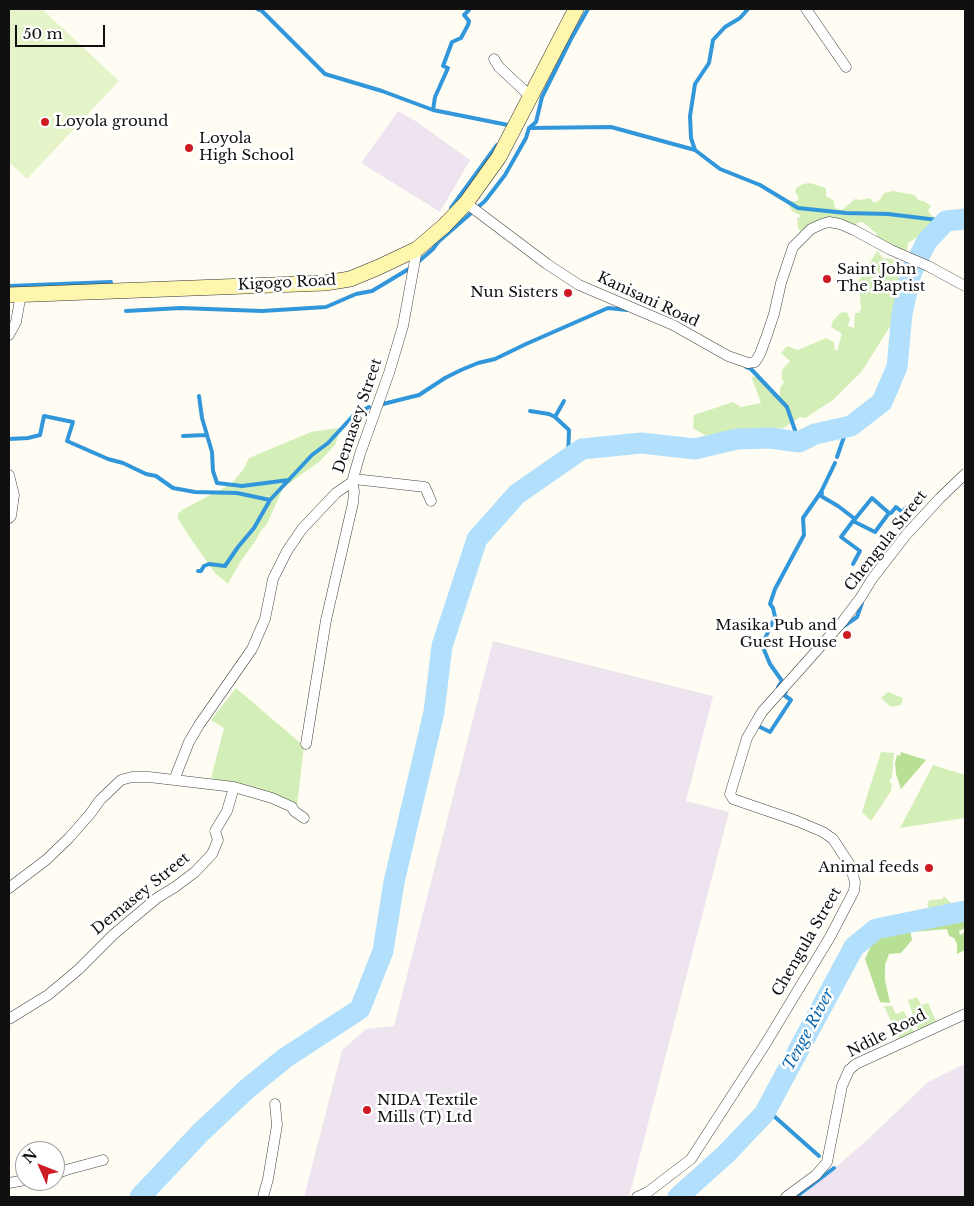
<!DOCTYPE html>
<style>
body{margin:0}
#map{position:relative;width:974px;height:1206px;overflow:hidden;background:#fffdf3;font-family:"Libre Baskerville",serif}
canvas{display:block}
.frame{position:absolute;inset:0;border:10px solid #101010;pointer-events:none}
.north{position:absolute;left:15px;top:1141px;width:50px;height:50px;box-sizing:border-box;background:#fff;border:1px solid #9f9f9f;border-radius:50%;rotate:314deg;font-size:14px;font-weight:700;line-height:20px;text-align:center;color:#101010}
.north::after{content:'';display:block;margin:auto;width:18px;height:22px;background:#ce1a22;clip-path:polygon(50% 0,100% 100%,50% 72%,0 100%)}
.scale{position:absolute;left:15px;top:25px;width:90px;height:22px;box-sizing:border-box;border:2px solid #101010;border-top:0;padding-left:6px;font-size:15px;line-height:18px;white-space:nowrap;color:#101010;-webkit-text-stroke:4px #fff;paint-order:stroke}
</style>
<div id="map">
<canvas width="974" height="1206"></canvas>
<div class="frame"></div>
<div class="north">N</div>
<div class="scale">50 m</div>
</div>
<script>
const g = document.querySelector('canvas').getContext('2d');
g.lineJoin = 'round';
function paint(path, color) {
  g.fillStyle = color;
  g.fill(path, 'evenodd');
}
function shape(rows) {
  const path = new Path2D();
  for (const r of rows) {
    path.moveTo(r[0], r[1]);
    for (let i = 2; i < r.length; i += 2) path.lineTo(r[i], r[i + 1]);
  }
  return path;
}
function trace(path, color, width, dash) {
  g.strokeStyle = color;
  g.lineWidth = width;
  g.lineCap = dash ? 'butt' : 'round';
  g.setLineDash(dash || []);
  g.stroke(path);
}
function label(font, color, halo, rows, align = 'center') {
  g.font = font + ' "Libre Baskerville",serif';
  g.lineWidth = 5;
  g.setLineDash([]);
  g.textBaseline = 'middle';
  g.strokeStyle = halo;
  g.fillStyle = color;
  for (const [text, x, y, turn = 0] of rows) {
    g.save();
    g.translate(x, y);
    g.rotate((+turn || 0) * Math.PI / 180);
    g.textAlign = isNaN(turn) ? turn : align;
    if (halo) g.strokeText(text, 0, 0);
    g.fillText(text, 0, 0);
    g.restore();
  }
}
paint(shape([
 [398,111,414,120,470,160,440,212,361,163],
 [493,641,713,696,686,801,729,812,629,1197,304,1197,342,1050,366,1029,394,1026],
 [965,1064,965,1197,801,1197,866,1141,928,1082]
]), '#eee4ef');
paint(shape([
 [810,183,826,188,826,196,834,201,835,208,842,210,855,199,861,200,870,198,874,203,880,200,884,193,893,191,915,195,918,200,924,201,931,206,928,211,932,216,937,218,937,225,908,243,907,250,904,251,877,241,877,234,863,222,857,223,854,231,831,225,815,230,806,229,800,231,798,228,797,218,800,217,800,215,792,211,789,205,792,201,797,201,799,198,795,192,796,188,803,184],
 [877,251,884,259,888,258,901,263,901,292,896,308,898,314,862,371,833,400,805,418,800,417,782,429,781,427,776,432,706,436,693,428,694,415,733,402,741,407,761,403,751,376,759,378,775,396,780,395,780,388,784,382,782,379,782,370,790,361,781,353,787,346,798,350,826,338,834,342,835,350,837,351,842,334,831,327,833,321,840,313,847,312,850,319,848,326,854,328,855,313,859,313,861,309,860,295,855,287],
 [344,427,340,431,335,445,320,461,283,488,267,524,260,532,256,540,241,561,228,584,215,573,193,542,178,519,178,514,182,510,231,484,243,470,249,458,311,432],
 [236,688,304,746,297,806,211,778,224,728,211,720],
 [888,692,903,698,901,705,891,707,881,698],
 [881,752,894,753,892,777,889,781,892,784,891,791,871,821,862,812],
 [933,765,965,775,965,818,900,828],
 [944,896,953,905,930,911,927,904,930,900,942,899],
 [917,997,921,1005,928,1003,937,1023,918,1030,908,1000],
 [884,1006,892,1006,896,1014,904,1011,914,1032,899,1038]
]), '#d4eeb8');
paint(shape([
 [901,752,926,760,901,789,896,774,895,763,897,755,900,756],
 [962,916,965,919,965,928,959,931,960,935,965,932,965,950,957,954,957,944,954,938,949,936,947,929,914,932,920,931,923,926,946,922,946,919],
 [910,929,912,940,901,953,889,954,885,965,885,980,890,1003,880,1002,865,959,876,935,880,932]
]), '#b7e095');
paint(shape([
 [9,9,42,9,119,81,27,179,9,162]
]), '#e6f4ca');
trace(shape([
 [257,9,262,11,325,74,382,91,433,110,508,125],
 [433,110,435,97,448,68,443,66,452,42,461,38,468,25,469,21,464,15,469,10,467,9],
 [529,128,611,127,695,150,720,169,760,185,798,208,846,213,888,214,946,221],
 [695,150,691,138,690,116,695,84,709,63,713,40,725,27,740,18,748,9],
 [451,208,497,145],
 [417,263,433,249,438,242,485,201,505,175,526,138,529,128,536,122,542,97,571,39,588,9],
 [9,286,111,282],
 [126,311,181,308,262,311,326,307,356,294,372,291,412,267],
 [746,367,751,369,787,407,799,442],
 [199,396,202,418,212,452,213,471,217,483,242,486,289,480],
 [383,404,419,395,445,378,461,370,478,363,495,359,526,344,608,308,627,310],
 [530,411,549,414,555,417,569,430,568,459],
 [555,417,564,401],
 [183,436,206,435],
 [9,439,28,438,40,435,44,416,73,422,67,441,108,459,123,463,146,474,156,476,173,488,195,492,237,493,270,500],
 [837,457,846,431,851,426],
 [822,493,821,496,838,506,855,519,872,498,889,513,875,532,853,521,841,537,860,551,853,564],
 [889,513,891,513,896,507,902,512,906,508],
 [198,571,201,571,204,566,209,564,225,566,238,547,254,528,270,500,312,455,328,443,353,416,369,407],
 [844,626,857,617,862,603],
 [778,687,782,681,770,664,762,645,775,617,773,608,770,604,775,589,804,535,803,518,821,492,835,463],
 [756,725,770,732,791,700,784,695,786,691],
 [764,1114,775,1117,819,1156],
 [796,1197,834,1168]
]), '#3297da', 4);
trace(shape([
 [140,1197,201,1132,247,1089,285,1058,360,1009,383,951,394,882,434,712,442,646,477,539,517,494,582,449,641,443,695,449,737,439,770,438,799,442,815,434,851,426,882,402,897,367,902,314,908,286,912,271,927,241,946,221,965,219],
 [678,1197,726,1154,764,1114,854,947,876,929,965,911]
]), '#b2e0fc', 21);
const street = shape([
 [806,9,846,67],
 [494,59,499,67,530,96],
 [466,203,547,264,579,285,673,325,728,356,748,363,755,362,760,354,767,335,774,314,781,283,793,247,811,229,822,224,829,222,840,224,854,230,891,250,928,266,965,286],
 [9,335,16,322,21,294],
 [9,475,14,495,11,516,9,518],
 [354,479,425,487,431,501],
 [306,744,326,620,353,503,354,491,352,482],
 [174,780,189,742,199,725,252,649,265,619,273,579,287,551,302,529,336,493,352,482,360,454,389,373,403,326,417,249],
 [9,888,46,860,69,838,90,814,100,800,121,780,132,777,149,777,234,787,272,798,292,807,294,811,304,818],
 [9,1019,48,995,78,970,114,934,157,898,175,887,195,872,212,854,218,840,215,831,227,811,234,787],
 [55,1174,66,1170,103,1160],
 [9,1183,25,1180],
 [263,1197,268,1179,277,1125,275,1104],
 [637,1197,648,1192,691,1159,766,1043,830,937,854,891,855,882,850,865,833,839,823,832,797,821,733,799,730,794,747,738,762,712,843,621,861,597,872,579,906,535,940,498,965,474],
 [786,1197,816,1175,827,1162,842,1086,849,1070,856,1064,965,1014]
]);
const secondary = shape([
 [9,295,325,283,350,279,379,267,417,249,444,226,466,203,499,157,576,9]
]);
trace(street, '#434343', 11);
trace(secondary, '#323232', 16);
trace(street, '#fff', 10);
trace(secondary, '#fff6ae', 15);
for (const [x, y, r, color] of [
 [45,122,5,"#ce1a22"],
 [189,148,5,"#ce1a22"],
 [827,279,5,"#ce1a22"],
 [568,293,5,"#ce1a22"],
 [847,635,5,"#ce1a22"],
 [929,868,5,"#ce1a22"],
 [367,1110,5,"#ce1a22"]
]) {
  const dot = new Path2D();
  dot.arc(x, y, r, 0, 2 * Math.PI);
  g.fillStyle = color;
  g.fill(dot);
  trace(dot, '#fff', 2);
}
label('15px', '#101010', '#fff', [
 ["Loyola ground",55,122],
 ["Loyola",199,139],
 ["High School",199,156],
 ["Saint John",837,270],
 ["The Baptist",837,287],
 ["Nun Sisters",558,293,"right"],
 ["Masika Pub and",837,626,"right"],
 ["Guest House",837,643,"right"],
 ["Animal feeds",919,868,"right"],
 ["NIDA Textile",377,1101],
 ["Mills (T) Ltd",377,1118]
], 'left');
label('15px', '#101010', '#fff', [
 ["Kigogo Road",287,283,-3],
 ["Kanisani Road",648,300,25],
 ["Demasey Street",358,416,-71],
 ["Chengula Street",886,541,-52],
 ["Demasey Street",141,894,-39],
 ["Chengula Street",807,942,-60],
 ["Ndile Road",887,1034,-27]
]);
label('italic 16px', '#0c68af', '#fff', [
 ["Tenge River",809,1030,-62]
]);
</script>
